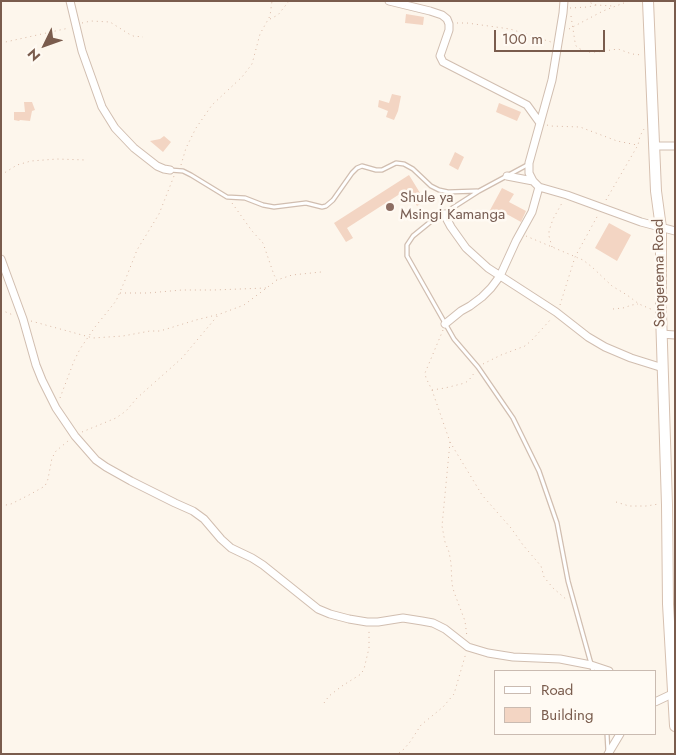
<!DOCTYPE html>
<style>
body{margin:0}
#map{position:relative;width:676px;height:755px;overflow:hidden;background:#fdf6ec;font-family:Jost,sans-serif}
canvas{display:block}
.frame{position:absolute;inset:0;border:2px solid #7a5c4d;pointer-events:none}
.legend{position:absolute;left:494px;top:670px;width:162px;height:65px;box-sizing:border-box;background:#fffaf3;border:1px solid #cabbb1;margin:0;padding:6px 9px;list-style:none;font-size:15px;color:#7a5c4d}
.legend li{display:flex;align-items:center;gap:10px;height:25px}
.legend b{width:25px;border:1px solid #cabbb1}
.north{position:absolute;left:20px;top:20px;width:50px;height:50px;-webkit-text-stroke:4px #fffaf3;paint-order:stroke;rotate:228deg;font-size:14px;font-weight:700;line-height:20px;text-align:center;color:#7a5c4d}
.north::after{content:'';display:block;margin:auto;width:18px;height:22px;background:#7a5c4d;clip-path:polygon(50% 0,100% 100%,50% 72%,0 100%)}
.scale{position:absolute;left:494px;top:30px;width:111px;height:22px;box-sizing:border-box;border:2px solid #7a5c4d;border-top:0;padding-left:6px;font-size:15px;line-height:18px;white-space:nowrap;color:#7a5c4d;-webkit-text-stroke:4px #fffaf3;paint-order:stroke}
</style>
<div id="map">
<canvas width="676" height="755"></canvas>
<div class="frame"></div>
<ul class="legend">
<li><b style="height:6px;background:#fff"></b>Road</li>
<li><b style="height:14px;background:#f3d5c3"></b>Building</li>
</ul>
<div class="north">N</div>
<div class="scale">100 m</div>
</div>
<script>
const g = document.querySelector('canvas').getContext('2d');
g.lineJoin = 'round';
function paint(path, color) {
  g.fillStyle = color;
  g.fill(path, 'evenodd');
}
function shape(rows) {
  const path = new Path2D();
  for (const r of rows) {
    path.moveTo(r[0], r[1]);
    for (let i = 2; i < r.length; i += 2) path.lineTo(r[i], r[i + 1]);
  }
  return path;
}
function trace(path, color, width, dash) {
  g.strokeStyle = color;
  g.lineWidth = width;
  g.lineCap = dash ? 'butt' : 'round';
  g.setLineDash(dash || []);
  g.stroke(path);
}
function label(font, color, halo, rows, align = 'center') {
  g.font = font + ' Jost,sans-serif';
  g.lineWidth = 5;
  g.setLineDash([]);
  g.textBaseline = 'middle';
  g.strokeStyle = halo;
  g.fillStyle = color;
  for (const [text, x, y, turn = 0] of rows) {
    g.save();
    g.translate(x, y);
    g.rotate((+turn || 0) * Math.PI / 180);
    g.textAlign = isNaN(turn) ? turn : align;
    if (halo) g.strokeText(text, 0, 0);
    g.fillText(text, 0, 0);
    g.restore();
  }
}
paint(shape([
 [406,14,424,17,423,25,405,23],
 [392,94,401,96,398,111,394,120,386,117,388,111,378,107,379,100,389,103],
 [24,102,32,102,35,110,32,111,30,121,20,120,19,121,14,120,14,112,25,112],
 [499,103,521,112,517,121,496,112],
 [164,136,171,142,163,152,150,141,160,139],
 [455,152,464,157,458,170,449,165],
 [409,175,425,201,417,206,406,190,347,228,353,238,346,242,334,223],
 [502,188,514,194,509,202,526,211,521,222,503,212,500,218,489,212],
 [609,223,631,235,617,261,595,248]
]), '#f3d5c3');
const lane = shape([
 [529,164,479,191,429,223,413,236,407,245,407,256,454,339,478,367,513,418,539,471,557,523,568,581,593,671],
 [170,170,183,171,191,175,227,197,245,198,263,205,274,207,306,203,322,207,326,206,333,200,352,173,357,168,362,166,376,170,382,170,396,163,404,164,413,169,431,186,439,190,448,192,477,191],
 [607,734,608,752]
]);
const street = shape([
 [70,1,82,51,102,107,115,128,134,148,157,166,164,169,170,170],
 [389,1,430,11,442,15,447,19,449,24,449,30,440,56,443,62,527,105,540,123],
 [564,1,563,13,552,80,529,163,529,173,533,181,539,187,567,195,641,222,675,231],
 [655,146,675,146],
 [507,176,533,181],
 [444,214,451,227,466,248,488,268,556,312,588,337,605,347,631,358,663,368],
 [1,259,23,319,36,365,42,380,56,408,75,436,96,460,106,467,131,481,175,503,193,511,204,519,221,539,231,548,252,558,263,565,318,609,330,614,349,619,367,622,378,622,403,618,422,621,433,623,445,629,468,647,488,653,513,657,560,659,591,665,609,671],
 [445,324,461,311,470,306,482,297,491,288,500,276,516,241,532,212,539,187],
 [661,334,675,335],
 [655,702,672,694],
 [608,754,620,734]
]);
const secondary = shape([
 [648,1,656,191,661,228,661,313,667,505,668,604,675,726]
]);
trace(lane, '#d1beb0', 5.5);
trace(street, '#d1beb0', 9);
trace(secondary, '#d6c0b0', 12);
trace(shape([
 [586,1,596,5,613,6],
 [570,8,588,7,596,5],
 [571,16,575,42,576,46,580,49,589,52,597,52,618,49,632,54,642,55],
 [270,19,278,15,289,1],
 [82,23,91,21,110,22,129,34,133,36,143,37],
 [457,23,467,23,510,29,551,42],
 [569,29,603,11,629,1],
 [1,43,69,28],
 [547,125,550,126,580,127,617,141,637,145],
 [181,165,186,148,196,128,212,105,242,77,252,64,260,34,270,16,272,1],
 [1,175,17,165,31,161,57,159,86,160],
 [606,200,638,145,640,136,644,129],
 [232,203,252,231,263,243,274,275,277,280],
 [526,236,583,260,592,267,612,286,627,295,639,304,653,310],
 [552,247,549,236,549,231,553,219,562,203],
 [120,293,148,293,182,290,214,290,266,288],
 [560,305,575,257,598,215],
 [613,309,623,308,632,305,638,304],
 [1,310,13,315],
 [31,321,93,338,123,336,150,331,160,331,196,320,220,314,244,305,277,280,292,275,321,272],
 [443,330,425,373,426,378,432,390,450,442,473,480,482,495,511,528,523,545,541,566,544,577,553,588,567,600],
 [483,364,501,355,525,346,532,340,551,319],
 [432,390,445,388,465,383,469,380,475,372],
 [60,398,74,361,80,349,95,327,116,301,126,278,137,250,159,214,174,176],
 [82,432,116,418,126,411,137,398,182,358,219,314],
 [450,442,442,526,445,542,449,552,451,563,452,584,454,592,465,621,467,637],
 [616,502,629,506,646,506,659,504],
 [1,506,11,504,29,495,45,486,48,479,52,458,56,451,68,441],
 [324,703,329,696,342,686,361,674,364,669,369,648,369,630],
 [399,753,404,749,410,742,421,725,443,707,454,694,466,653]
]), '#d9b8a5', 1, [1, 4]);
trace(lane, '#fff', 3);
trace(street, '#fff', 7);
trace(secondary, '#fff', 10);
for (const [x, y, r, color] of [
 [390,207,5,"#8d6e63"]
]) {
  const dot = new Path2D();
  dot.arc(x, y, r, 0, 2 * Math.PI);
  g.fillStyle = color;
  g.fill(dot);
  trace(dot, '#fffaf3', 2);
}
label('15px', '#785e54', '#fffaf3', [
 ["Shule ya",400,198],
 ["Msingi Kamanga",400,215]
], 'left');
label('15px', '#7a5c4d', '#fffaf3', [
 ["Sengerema Road",660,273,-91]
]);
</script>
